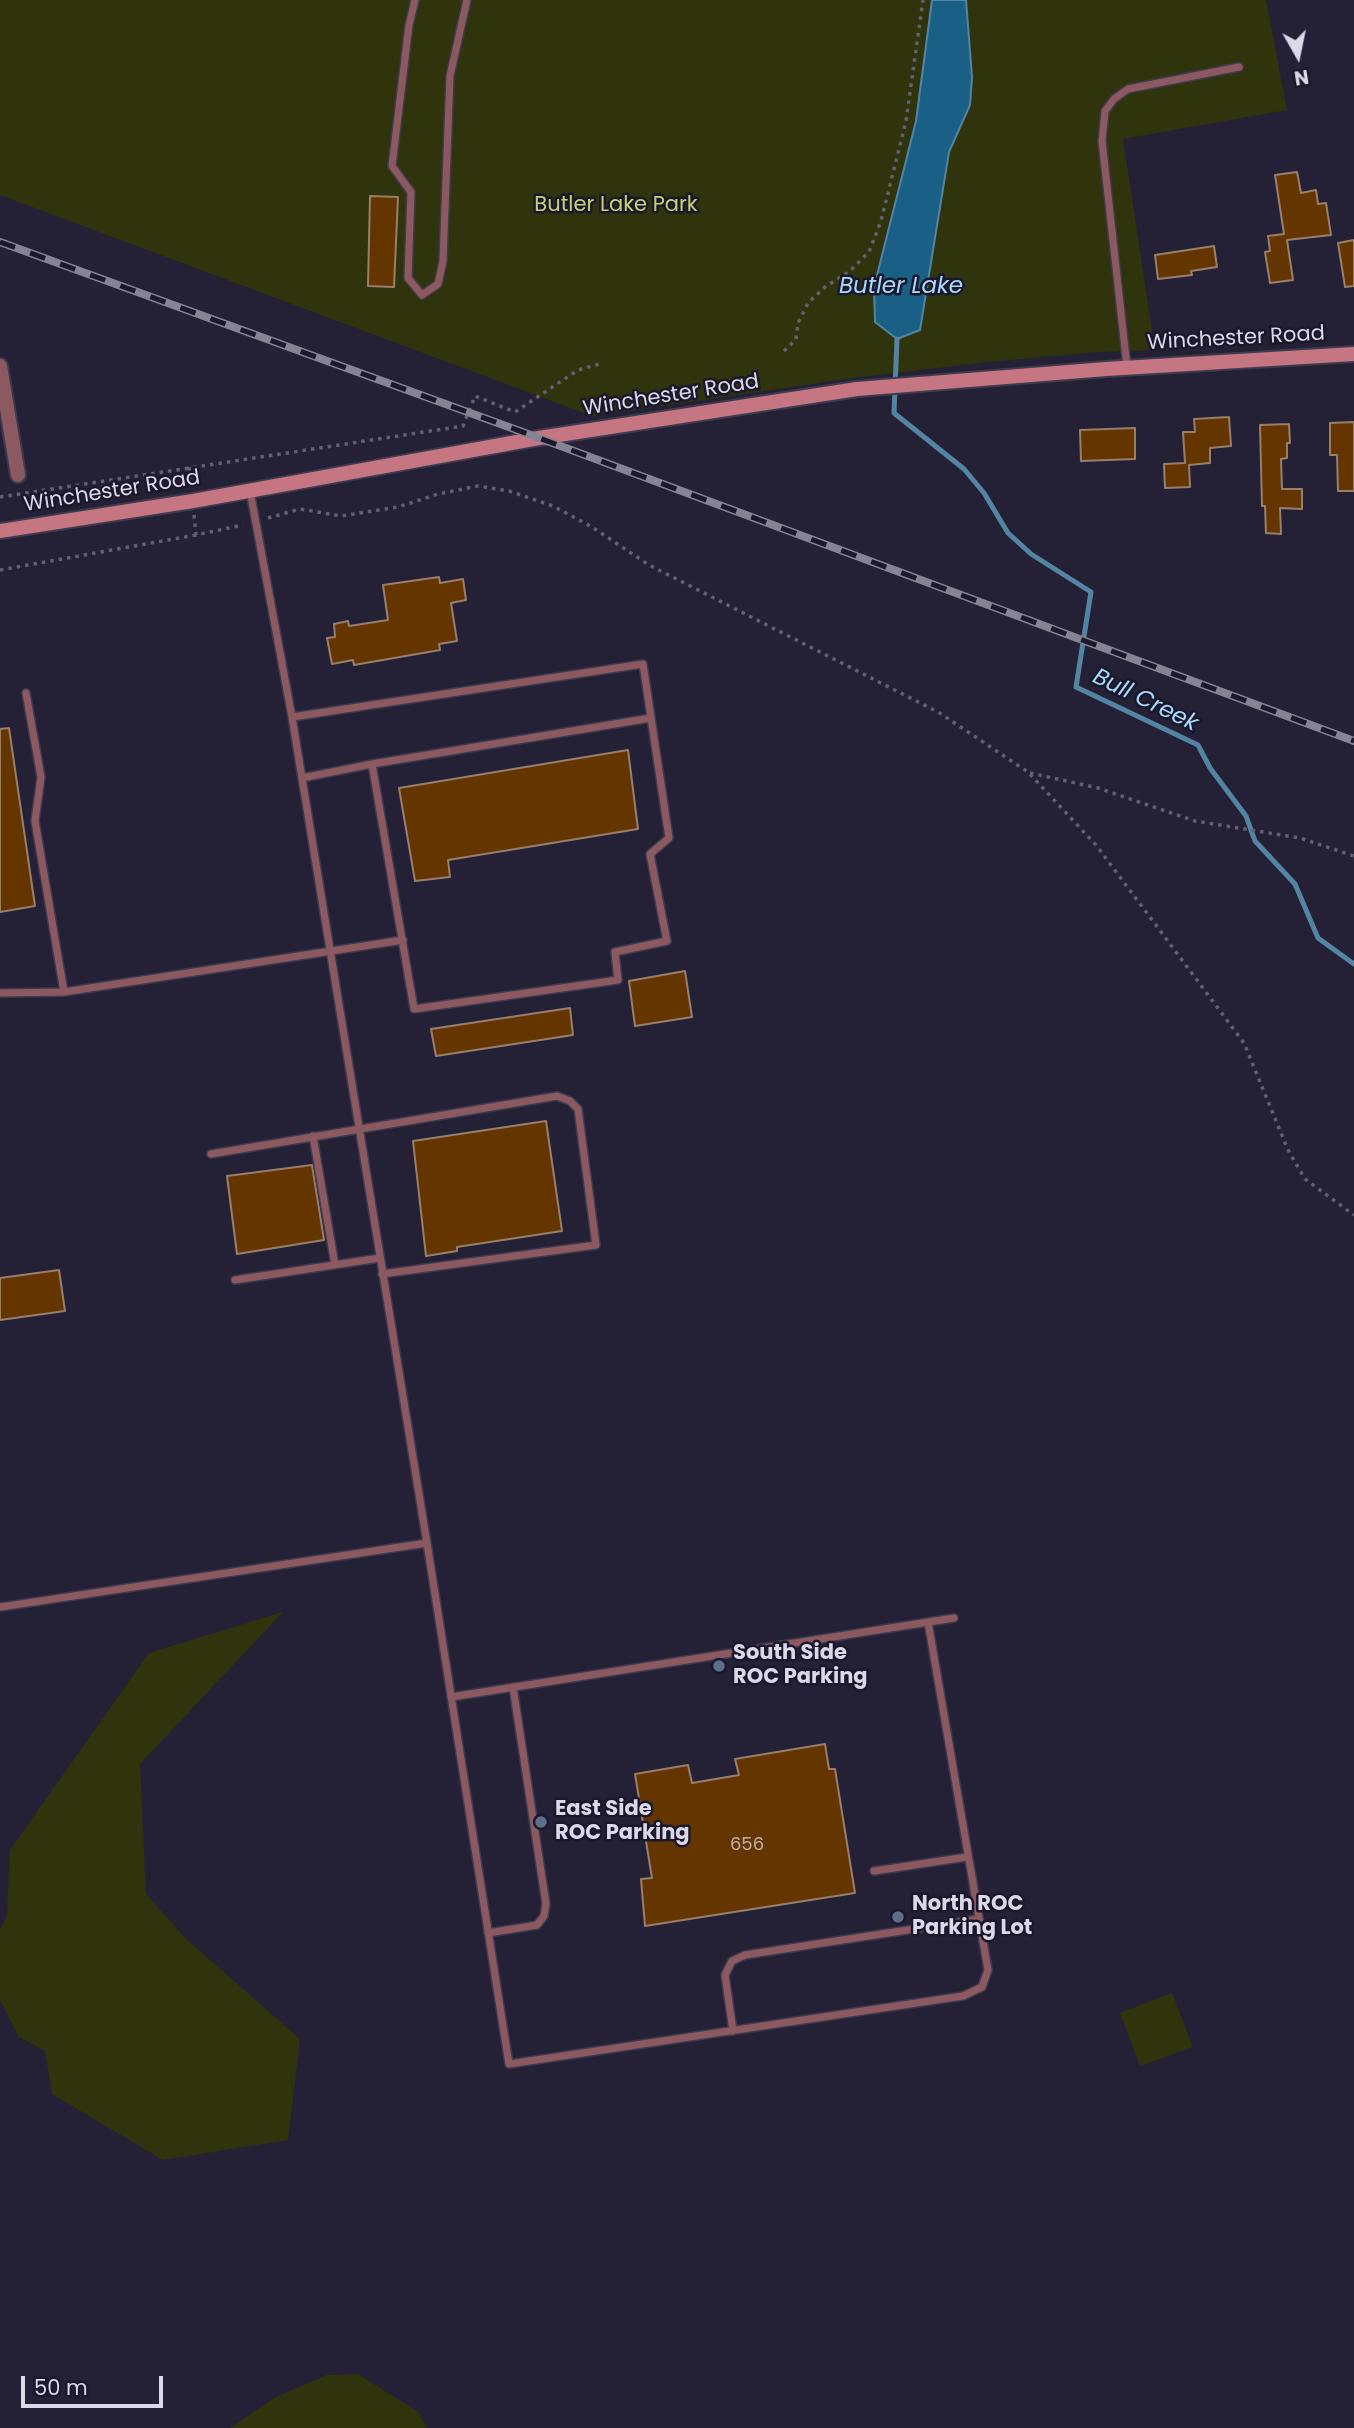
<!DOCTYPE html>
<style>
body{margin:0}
#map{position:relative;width:1354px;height:2428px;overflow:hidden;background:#242136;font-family:Poppins,sans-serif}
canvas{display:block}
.north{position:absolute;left:1263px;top:21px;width:70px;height:70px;-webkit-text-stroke:5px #1b172c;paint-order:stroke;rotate:171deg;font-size:19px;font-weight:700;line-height:28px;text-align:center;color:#dbd9e8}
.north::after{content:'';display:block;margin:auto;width:24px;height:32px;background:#dbd9e8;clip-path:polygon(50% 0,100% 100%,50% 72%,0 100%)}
.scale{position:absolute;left:21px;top:2376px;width:142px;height:32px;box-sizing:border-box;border:4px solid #dbd9e8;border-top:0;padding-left:9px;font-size:21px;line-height:24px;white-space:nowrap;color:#dbd9e8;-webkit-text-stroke:5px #1b172c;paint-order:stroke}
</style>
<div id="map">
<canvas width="1354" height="2428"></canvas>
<div class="north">N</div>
<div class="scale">50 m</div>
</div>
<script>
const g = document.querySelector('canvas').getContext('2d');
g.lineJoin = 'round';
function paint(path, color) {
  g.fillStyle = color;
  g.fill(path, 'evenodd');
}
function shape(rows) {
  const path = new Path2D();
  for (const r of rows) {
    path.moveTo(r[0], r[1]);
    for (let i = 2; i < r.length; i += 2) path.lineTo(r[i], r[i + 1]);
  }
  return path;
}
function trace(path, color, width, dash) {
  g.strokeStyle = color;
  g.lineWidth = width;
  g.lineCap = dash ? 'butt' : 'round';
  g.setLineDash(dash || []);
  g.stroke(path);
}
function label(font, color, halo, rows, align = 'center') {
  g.font = font + ' Poppins,sans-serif';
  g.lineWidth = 5;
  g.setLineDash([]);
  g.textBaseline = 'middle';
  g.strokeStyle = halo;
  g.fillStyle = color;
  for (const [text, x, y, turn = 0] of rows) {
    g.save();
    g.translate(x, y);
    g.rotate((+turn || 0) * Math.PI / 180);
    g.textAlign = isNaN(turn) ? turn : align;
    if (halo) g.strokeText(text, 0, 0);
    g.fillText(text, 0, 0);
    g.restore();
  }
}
paint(shape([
 [0,0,1266,0,1287,110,1123,139,1155,350,1097,352,988,362,860,377,592,416,0,195],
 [283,1612,140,1764,146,1894,185,1938,300,2039,288,2140,163,2160,52,2094,45,2051,19,2037,0,2000,0,1930,7,1915,10,1850,149,1653],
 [1172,1993,1193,2047,1140,2066,1120,2013],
 [358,2374,418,2412,427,2428,230,2428,276,2397,327,2375]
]), '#2f340d');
const water = shape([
 [932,0,966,0,972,77,970,105,949,152,920,330,897,339,875,322,874,287,916,121,932,0]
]);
paint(water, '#1a5f85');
trace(water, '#5484a3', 2);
trace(shape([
 [897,339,894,413,964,469,984,493,1008,533,1031,554,1091,592,1076,687,1198,745,1210,768,1246,816,1255,841,1295,884,1318,938,1354,964]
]), '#5484a3', 5);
const building = shape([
 [1297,172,1301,193,1316,190,1318,204,1326,203,1331,235,1287,240,1293,280,1270,283,1265,252,1270,251,1268,236,1284,234,1275,175,1297,172],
 [370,196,398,197,394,287,368,286,370,196],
 [1354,240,1354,286,1345,287,1338,243,1354,240],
 [1214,246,1217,267,1191,271,1192,275,1158,279,1155,255,1214,246],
 [1229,417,1231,446,1210,448,1210,463,1189,465,1190,487,1165,488,1164,464,1185,463,1183,432,1195,432,1194,419,1229,417],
 [1354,422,1354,491,1338,491,1337,455,1330,455,1330,423,1354,422],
 [1289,424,1290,443,1287,443,1287,458,1281,459,1282,489,1302,489,1302,509,1280,508,1281,534,1266,533,1265,506,1262,506,1260,425,1289,424],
 [1135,428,1135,459,1081,461,1080,430,1135,428],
 [439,577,440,583,463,579,466,600,451,603,457,641,439,644,440,650,354,665,353,660,332,664,327,638,335,637,334,624,348,621,349,626,388,620,383,585,439,577],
 [9,728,35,906,0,912,0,729,9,728],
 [628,750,638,829,448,860,450,877,415,881,399,788,628,750],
 [685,971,692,1017,635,1026,629,981,685,971],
 [570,1008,573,1035,436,1056,431,1029,570,1008],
 [546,1121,562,1231,457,1247,457,1251,426,1256,413,1141,546,1121],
 [312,1165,324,1240,237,1254,227,1176,312,1165],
 [59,1270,65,1311,0,1320,0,1278,59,1270],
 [825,1744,829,1769,835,1769,855,1893,645,1926,641,1879,652,1878,635,1774,688,1765,692,1783,739,1775,735,1759,825,1744]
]);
paint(building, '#653500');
trace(building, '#977f6c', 2);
const lane = shape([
 [415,0,409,25,392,166,411,192,408,278,422,295,438,284,443,261,450,76,467,0],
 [1127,367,1102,141,1105,111,1114,99,1128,89,1239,67],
 [26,693,41,777,35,821,64,992],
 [292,717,643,664,669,838,650,854,667,941,615,952,618,980,414,1009,372,764],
 [302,778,372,764,651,718],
 [0,993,64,992,403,940],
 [313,1136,335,1265],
 [211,1154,557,1096,570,1101,578,1109,596,1245,382,1274],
 [235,1280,380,1258],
 [427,1543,509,2064,963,1996,982,1987,988,1970,928,1622],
 [0,1607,427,1543,292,717,250,491],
 [451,1697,954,1618],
 [874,1871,967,1857],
 [488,1933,537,1925,544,1916,546,1904,513,1687],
 [733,2031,725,1975,732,1961,745,1955,979,1919]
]);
const street = shape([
 [0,366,18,475]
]);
const secondary = shape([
 [0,531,193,501,539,438,857,389,1106,369,1354,354]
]);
trace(lane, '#3e3b4f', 10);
trace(street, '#3e3b4f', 18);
trace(secondary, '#3e3b4f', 18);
trace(shape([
 [784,351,796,339,798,323,808,303,825,287,850,271,869,252,881,221,906,121,923,0],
 [189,467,191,486],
 [0,497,463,426,475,396,515,412,578,370,599,364],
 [194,515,196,535,243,525],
 [268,518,300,509,341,516,398,507,438,494,478,486,509,491,553,506,592,527,649,565,938,712,1028,772,1096,845,1244,1043,1288,1150,1305,1179,1354,1215],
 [0,570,196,535],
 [1030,773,1098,788,1195,821,1300,838,1354,856]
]), '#625f72', 3.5, [3.5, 5]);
trace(lane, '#8c5961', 7);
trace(street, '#8c5961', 14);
trace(secondary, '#c67582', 14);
const rail = shape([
 [0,242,539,438,1354,741]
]);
trace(rail, '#868395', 8);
trace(rail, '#1b172c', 5, [16]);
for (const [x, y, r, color] of [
 [719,1666,7,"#5c6f8a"],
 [541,1822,7,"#5c6f8a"],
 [898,1917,7,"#5c6f8a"]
]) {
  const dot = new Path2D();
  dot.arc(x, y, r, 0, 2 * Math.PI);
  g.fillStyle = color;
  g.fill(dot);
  trace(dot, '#1b172c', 2.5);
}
label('18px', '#beb0ae', null, [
 ["656",747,1845]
]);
label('21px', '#c4d274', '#1b172c', [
 ["Butler Lake Park",616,206]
]);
label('21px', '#dbd9e8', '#1b172c', [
 ["Winchester Road",1236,339,-3],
 ["Winchester Road",671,396,-9],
 ["Winchester Road",112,492,-9]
]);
label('bold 21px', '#dbd9e8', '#1b172c', [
 ["South Side",733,1654],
 ["ROC Parking",733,1678],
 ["East Side",555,1810],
 ["ROC Parking",555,1834],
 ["North ROC",912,1905],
 ["Parking Lot",912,1929]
], 'left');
label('italic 23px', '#a6d9fc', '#1b172c', [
 ["Butler Lake",901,287],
 ["Bull Creek",1145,701,26]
]);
</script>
